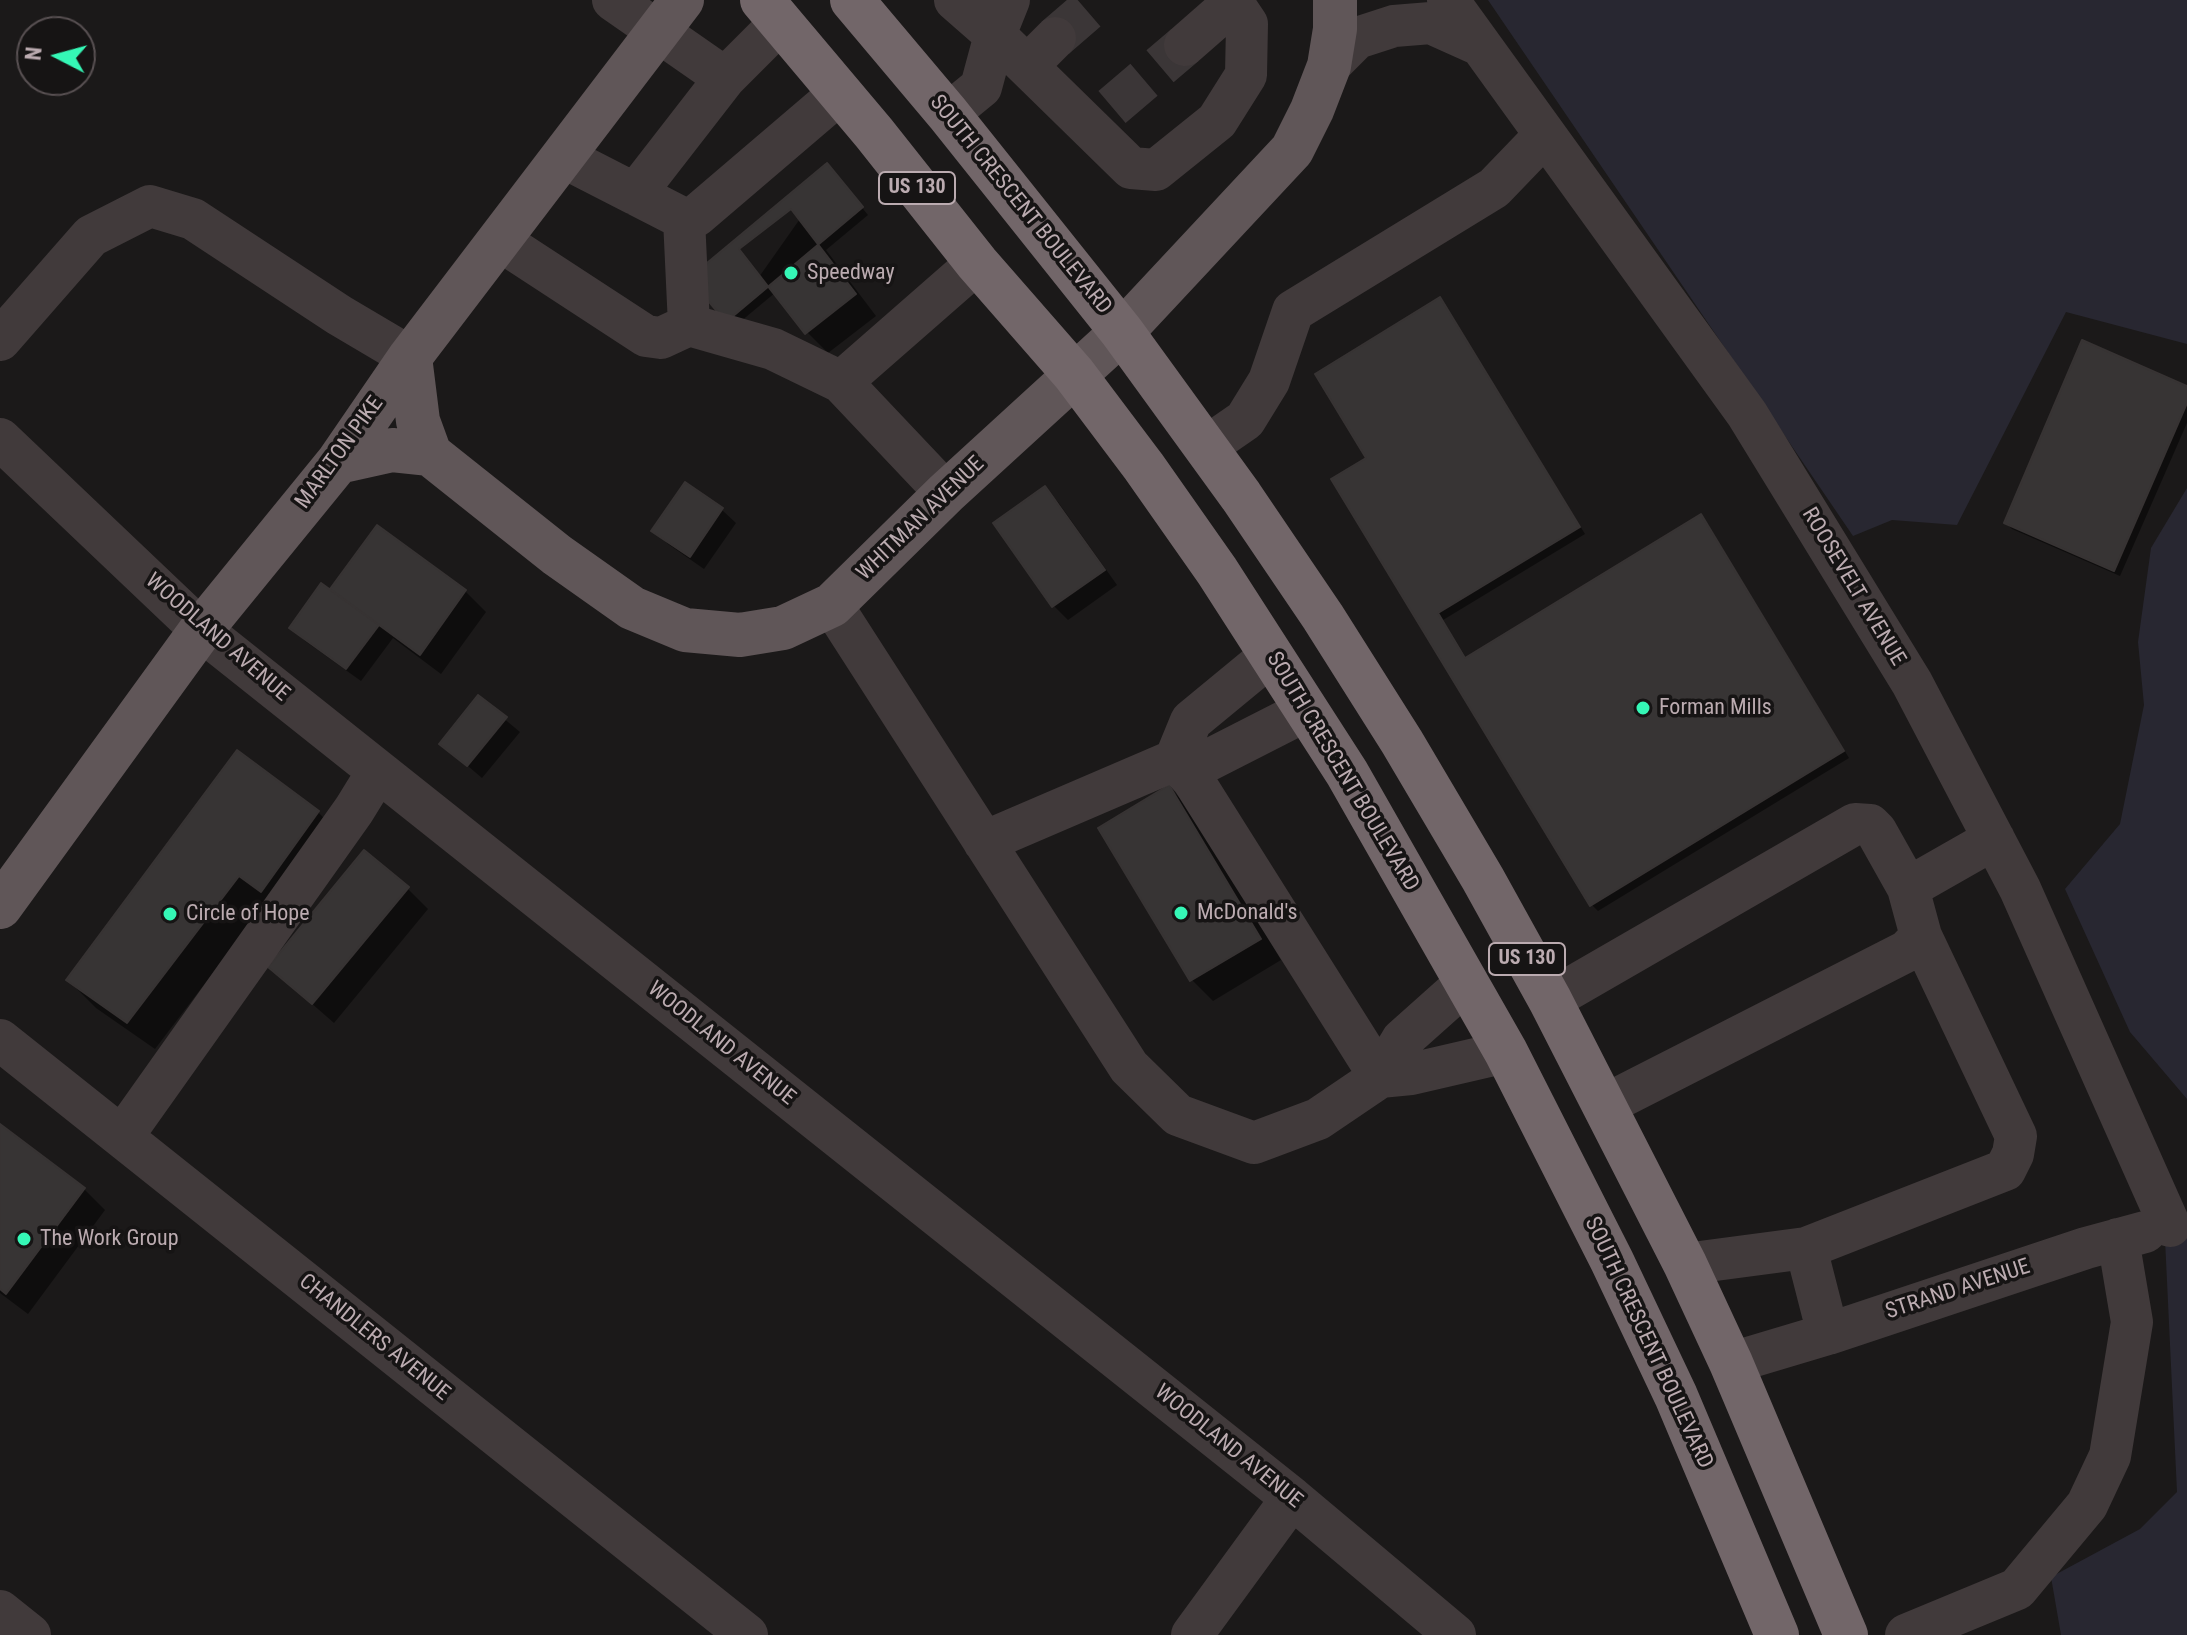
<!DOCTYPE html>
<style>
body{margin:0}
#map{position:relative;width:2187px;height:1635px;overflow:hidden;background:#1b1919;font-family:"Roboto Condensed",sans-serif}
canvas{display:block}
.north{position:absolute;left:16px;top:16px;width:80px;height:80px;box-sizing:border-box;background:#161414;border:2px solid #585052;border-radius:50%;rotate:276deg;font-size:22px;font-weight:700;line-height:32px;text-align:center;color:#bbabb0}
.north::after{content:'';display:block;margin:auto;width:28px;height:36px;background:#35f7b6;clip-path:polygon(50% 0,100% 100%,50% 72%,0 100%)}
</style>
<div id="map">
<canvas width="2187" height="1635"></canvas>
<div class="north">N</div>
</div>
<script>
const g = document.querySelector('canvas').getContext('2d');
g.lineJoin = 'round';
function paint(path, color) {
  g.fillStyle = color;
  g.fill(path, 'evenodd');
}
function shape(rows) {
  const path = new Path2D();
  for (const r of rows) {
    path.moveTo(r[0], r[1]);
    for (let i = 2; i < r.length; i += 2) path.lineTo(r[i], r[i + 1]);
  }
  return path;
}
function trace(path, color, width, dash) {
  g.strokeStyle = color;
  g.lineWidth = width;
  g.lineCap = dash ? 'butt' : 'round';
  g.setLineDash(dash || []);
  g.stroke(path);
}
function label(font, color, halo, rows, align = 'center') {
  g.font = font + ' "Roboto Condensed",sans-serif';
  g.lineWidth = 7;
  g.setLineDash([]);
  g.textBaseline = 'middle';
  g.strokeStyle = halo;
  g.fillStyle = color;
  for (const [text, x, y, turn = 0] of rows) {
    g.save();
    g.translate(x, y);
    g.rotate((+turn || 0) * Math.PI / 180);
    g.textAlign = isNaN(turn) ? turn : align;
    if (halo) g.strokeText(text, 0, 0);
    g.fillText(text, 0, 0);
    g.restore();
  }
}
paint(shape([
 [1488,0,2187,0,2187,344,2066,312,1957,525,1892,520,1853,536],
 [2187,488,2187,1099,2130,1032,2065,889,2120,824,2144,705,2138,642,2151,548],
 [2187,1237,2187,1635,2061,1635,2051,1577,2140,1529,2177,1492,2165,1239]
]), '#282731');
paint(shape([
 [833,172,868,215,826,250,876,316,828,353,807,332,776,292,734,327,728,321],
 [1440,299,1446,306,1585,534,1443,620,1467,659,1701,517,1707,523,1849,758,1598,911,1592,905,1334,479,1369,458],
 [2187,388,2187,423,2120,576,2012,529,2006,523],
 [685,484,722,510,736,523,704,569,668,544,654,530],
 [1044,489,1058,502,1117,585,1068,620,1054,606,995,524],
 [377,528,465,591,486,612,441,674,393,638,361,681,305,641,292,627,338,598],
 [479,698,520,732,482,778,442,744],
 [1169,787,1190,808,1281,960,1213,1001,1192,980,1101,828],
 [318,812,345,840,267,902,155,1049,96,1008,68,980],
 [407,888,428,909,334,1023,270,967],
 [0,1126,84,1189,105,1210,28,1314,0,1293]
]), '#0007');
const building = shape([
 [827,163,863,207,726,322,689,278,827,163],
 [791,209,856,294,805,334,739,249,791,209],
 [1440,297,1580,527,1438,613,1465,658,1701,514,1844,751,1590,906,1331,479,1366,458,1315,374,1440,297],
 [2082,340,2187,386,2187,403,2114,571,2004,523,2082,340],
 [685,482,723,508,690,557,651,531,685,482],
 [1045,486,1105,570,1052,607,993,523,1045,486],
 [377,525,466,590,420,655,330,589,377,525],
 [321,583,379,625,346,669,289,628,321,583],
 [478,695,507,717,467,766,439,744,478,695],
 [237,750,319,811,261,892,239,876,127,1023,66,980,237,750],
 [1169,785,1261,939,1190,981,1098,828,1169,785],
 [364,850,409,887,312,1004,268,967,364,850],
 [0,1124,85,1188,6,1294,0,1289,0,1124]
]);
paint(building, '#373434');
trace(building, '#373333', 2);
trace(shape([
 [1055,38,1099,0],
 [1112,107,1185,45]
]), '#3b3637', 42, [42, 21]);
trace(shape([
 [613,0,725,78],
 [955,0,995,35,1131,168,1156,170,1217,121,1246,75,1247,24,1231,0],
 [1448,0,1747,414,1912,683,2020,889,2170,1226],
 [1185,45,1233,3],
 [1027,66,1055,38],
 [1329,66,1357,38,1394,26,1431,23,1480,45],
 [948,114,981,87,995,35,1009,0],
 [563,157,684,219,696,216,840,93],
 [635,194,725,78,781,22],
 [684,219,689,325],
 [499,240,646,336,661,338,689,325,773,349,841,382,946,493],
 [0,340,91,236,150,206,193,219,339,315,410,357],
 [841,382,977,263],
 [0,439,201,630,1292,1498,1455,1635],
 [1206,447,1245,420,1269,381,1293,311,1494,188,1545,135],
 [832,605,1129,1067,1178,1115,1254,1143,1318,1119,1380,1077,1402,1040,1467,982],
 [1175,760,1193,780,1380,1077],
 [1175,760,1191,721,1271,655],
 [984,842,1175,760,1207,761,1307,710],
 [1908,888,1994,839],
 [1550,1000,1855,824,1870,825,1876,831,1908,888,1921,936,1907,951,1605,1105],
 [0,1040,747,1635],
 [1380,1077,1411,1074,1506,1052],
 [122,1137,354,810,378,771],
 [1685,1264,1806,1248],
 [1828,1334,1806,1248,2005,1170,2013,1154,2016,1136,1921,936],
 [1731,1363,1828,1334,2086,1248,2145,1232],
 [0,1611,30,1635],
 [1192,1635,1292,1498],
 [1906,1635,2017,1589,2087,1505,2110,1456,2132,1322,2118,1239]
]), '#413a3b', 42);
trace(shape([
 [410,357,418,421,430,454],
 [338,462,392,450,430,454,557,555,632,608,685,630,740,635,783,628,832,605,946,493,1122,332,1292,150,1312,110,1329,66,1335,29,1335,0],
 [0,907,201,630,338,462,410,357,682,0]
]), '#605658', 44);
trace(shape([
 [762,0,874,133,977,263,1074,374,1144,467,1217,571,1347,773,1506,1052,1612,1261,1676,1396,1777,1635],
 [852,0,948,114,1122,332,1241,496,1323,617,1402,742,1483,879,1550,1000,1685,1264,1731,1363,1846,1635]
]), '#726669', 44);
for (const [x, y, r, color] of [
 [791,273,8,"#35f7b6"],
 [1643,708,8,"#35f7b6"],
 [1181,913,8,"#35f7b6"],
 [170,914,8,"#35f7b6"],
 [24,1239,8,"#35f7b6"]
]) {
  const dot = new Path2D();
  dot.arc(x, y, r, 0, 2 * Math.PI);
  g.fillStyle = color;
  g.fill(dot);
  trace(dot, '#161414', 3);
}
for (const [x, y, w] of [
 [917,188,76],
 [1527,959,76]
]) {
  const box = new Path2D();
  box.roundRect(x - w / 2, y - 16, w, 32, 6);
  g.fillStyle = '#161414';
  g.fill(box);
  trace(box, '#bbabb0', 2);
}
label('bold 20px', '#bbabb0', null, [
 ["US 130",917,188],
 ["US 130",1527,959]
]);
label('22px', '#bbabb0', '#161414', [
 ["SOUTH CRESCENT BOULEVARD",1020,205,51],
 ["MARLTON PIKE",340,453,-54],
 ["WHITMAN AVENUE",921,519,-44],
 ["ROOSEVELT AVENUE",1853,587,59],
 ["WOODLAND AVENUE",217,638,41],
 ["SOUTH CRESCENT BOULEVARD",1342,772,59],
 ["WOODLAND AVENUE",721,1044,39],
 ["STRAND AVENUE",1958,1290,-18],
 ["CHANDLERS AVENUE",374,1338,39],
 ["SOUTH CRESCENT BOULEVARD",1648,1343,65],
 ["WOODLAND AVENUE",1228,1447,39]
]);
label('22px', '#bbabb0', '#161414', [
 ["Speedway",807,273],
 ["Forman Mills",1659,708],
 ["McDonald's",1197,913],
 ["Circle of Hope",186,914],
 ["The Work Group",40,1239]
], 'left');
</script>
